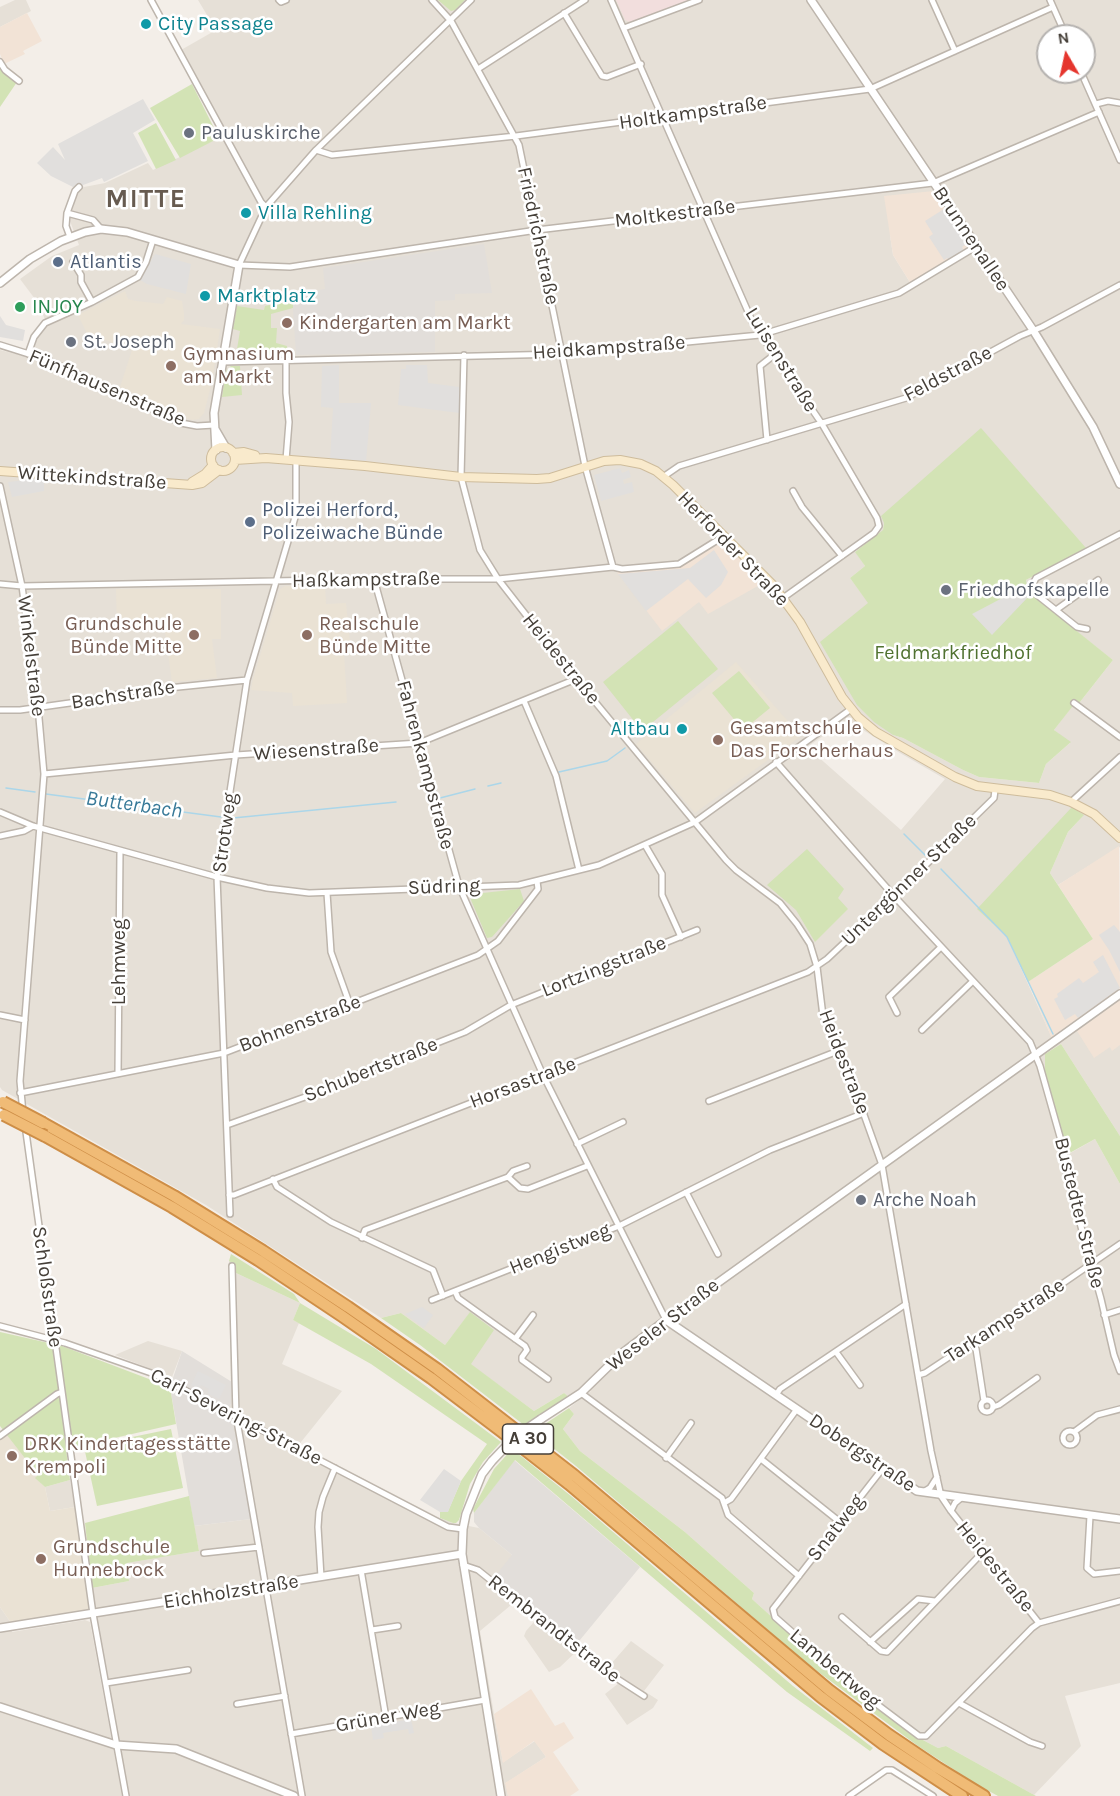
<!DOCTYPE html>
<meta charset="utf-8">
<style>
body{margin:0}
#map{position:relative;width:1120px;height:1796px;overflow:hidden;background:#f3eee8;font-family:Karla,sans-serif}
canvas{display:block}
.north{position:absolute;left:1036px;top:24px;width:60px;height:60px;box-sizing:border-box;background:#fff;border:2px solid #b5b2af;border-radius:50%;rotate:351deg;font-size:16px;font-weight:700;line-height:24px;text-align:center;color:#453f38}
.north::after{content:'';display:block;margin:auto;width:21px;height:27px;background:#e5352d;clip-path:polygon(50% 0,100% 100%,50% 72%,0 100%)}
</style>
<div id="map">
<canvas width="1120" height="1796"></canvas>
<div class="north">N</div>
</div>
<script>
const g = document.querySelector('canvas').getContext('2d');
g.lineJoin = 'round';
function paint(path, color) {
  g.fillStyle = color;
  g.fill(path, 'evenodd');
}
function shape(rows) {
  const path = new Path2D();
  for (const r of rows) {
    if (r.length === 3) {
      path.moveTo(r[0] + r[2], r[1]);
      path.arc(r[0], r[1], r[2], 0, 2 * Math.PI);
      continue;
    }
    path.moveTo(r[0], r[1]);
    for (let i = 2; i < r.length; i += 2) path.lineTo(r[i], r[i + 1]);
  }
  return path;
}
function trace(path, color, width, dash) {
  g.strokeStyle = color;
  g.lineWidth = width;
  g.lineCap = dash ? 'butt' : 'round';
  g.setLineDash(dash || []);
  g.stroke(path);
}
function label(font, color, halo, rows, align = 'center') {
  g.font = font + ' Karla,sans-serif';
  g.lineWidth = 5;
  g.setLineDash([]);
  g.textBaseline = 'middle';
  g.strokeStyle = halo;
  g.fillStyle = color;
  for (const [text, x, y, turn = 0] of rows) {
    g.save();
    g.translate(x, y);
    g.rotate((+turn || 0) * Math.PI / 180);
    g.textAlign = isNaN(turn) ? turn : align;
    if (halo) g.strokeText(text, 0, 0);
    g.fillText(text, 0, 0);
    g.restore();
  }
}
paint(shape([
 [15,0,26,0,31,11,0,27,0,7],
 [198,0,1120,0,1120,847,1058,885,1050,873,1068,832,1084,815,978,909,1007,937,1052,1038,1120,990,1120,1136,1061,1044,1045,1054,1067,1155,1095,1139,1120,1184,1120,1683,1065,1696,1081,1746,1034,1795,946,1746,938,1748,921,1739,855,1692,752,1599,754,1593,685,1532,580,1451,563,1429,574,1414,569,1408,591,1391,584,1385,569,1397,564,1393,534,1411,470,1364,470,1313,445,1345,401,1313,381,1318,206,1205,2,1090,0,1087,0,350,32,358,36,341,47,324,38,303,20,279,52,256,79,245,70,221,76,195,84,187,105,183,148,163,153,170,227,134,181,50,216,30],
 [1048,36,1084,36,1084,72,1048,72],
 [890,235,911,284,893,255],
 [884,523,1086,548,1026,580,1028,592,1036,600,1113,660,1080,702,1072,706,1054,730,1070,743,1046,764,1039,783,979,777,963,770,903,738,893,735,869,603,850,578,865,566,855,551,883,531],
 [847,720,900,753,945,779,901,830,807,747],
 [229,1261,235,1264,236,1273,300,1303,293,1320,299,1323,282,1364,342,1391,301,1442,301,1446,440,1518,453,1523,479,1528,512,1555,517,1600,480,1631,494,1714,503,1762,535,1741,546,1757,506,1783,508,1796,128,1796,92,1588,129,1581,127,1563,199,1551,194,1526,251,1519,225,1415,231,1404],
 [148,1341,182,1351,172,1377,115,1355],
 [70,1480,75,1507,50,1511,45,1487],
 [0,1607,11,1623,12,1632,85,1620,90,1622,122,1796,0,1796],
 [539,1616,579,1649,560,1667,549,1672,524,1636,526,1631],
 [631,1641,664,1665,644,1691,658,1700,653,1708,627,1725,605,1694,619,1683,604,1672]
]), '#e6e0d7');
paint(shape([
 [27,13,42,41,23,51,25,54,4,64,0,54,0,27],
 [934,191,972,248,911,284,893,255,884,196],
 [724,541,765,582,708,614,699,602,662,631,616,571,680,566,718,543],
 [1119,846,1120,990,1052,1039,1028,982,1093,939,1058,885],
 [1120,1000,1120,1045,1112,1051,1110,1047,1094,1058,1077,1031],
 [531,1689,555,1726,564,1722,574,1738,553,1752,579,1790,570,1796,508,1796,505,1783,546,1757,534,1741,503,1763,494,1714]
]), '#f2e3d6');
paint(shape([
 [484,244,492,293,455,294,455,300,435,301,435,352,296,355,292,294,325,289,323,268],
 [182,1351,232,1382,231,1404,226,1415,232,1419,233,1423,251,1519,194,1526,170,1387],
 [514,1460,640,1567,575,1646,492,1580,512,1555,479,1528,474,1522,474,1513]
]), '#e2deda');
paint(shape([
 [125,291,128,299,136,301,163,304,167,297,182,301,184,313,184,320,181,324,220,329,212,382,204,413,199,419,192,420,186,418,120,387,132,350,87,333,78,315],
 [325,585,326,604,346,603,351,652,344,653,347,703,293,706,292,693,251,690,253,679,280,589,285,586],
 [116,589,221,589,221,639,212,639,217,678,172,682,165,632,117,628],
 [736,662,801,736,695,813,636,744],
 [8,1434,38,1475,36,1478,45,1487,50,1511,75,1507,90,1610,11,1623,0,1607,0,1440]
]), '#eae2d4');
paint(shape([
 [616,0,690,0,630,22,625,20]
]), '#f2dedd');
paint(shape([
 [438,0,465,0,455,10,451,11],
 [0,68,17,82,0,107],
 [192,84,219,138,180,158,150,108],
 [156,123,176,160,156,169,138,133],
 [293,300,293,308,271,314,271,328,277,328,276,343,287,346,287,354,236,355,240,331,233,329,237,306,264,310,265,306],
 [231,366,240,366,242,395,222,397,226,371],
 [981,428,1086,548,1026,580,1028,592,1113,660,1080,702,1072,707,1054,730,1071,742,1046,764,1039,783,979,777,963,770,903,738,893,735,874,722,857,705,820,642,868,603,850,578,865,566,855,552,883,530,884,523,881,516],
 [678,621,718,669,642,731,603,682],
 [739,671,770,708,743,730,712,693],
 [1072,807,1084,815,1068,832,1050,873,1093,939,1028,982,1007,937,977,909],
 [807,849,844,889,838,898,848,909,815,942,796,910,767,885],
 [520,889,524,901,492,937,487,938,471,900,473,894],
 [1061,1044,1120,1136,1120,1184,1095,1139,1066,1155,1045,1072,1045,1054],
 [231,1254,294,1294,300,1303,376,1349,501,1442,483,1462,470,1484,459,1520,456,1523,453,1523,440,1518,440,1512,448,1511,461,1481,487,1444,371,1364,293,1320,300,1303,236,1273,235,1265,229,1261],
 [470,1312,494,1330,471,1364,534,1411,564,1393,569,1397,524,1425,420,1345,381,1318,401,1313,445,1345],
 [0,1332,62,1346,170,1387,176,1424,66,1449,70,1480,45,1487,35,1478,38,1475,0,1426],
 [569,1408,574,1414,563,1429,580,1451,685,1532,754,1593,752,1599,855,1692,921,1739,938,1748,946,1746,1036,1796,998,1796,976,1784,918,1746,809,1665,576,1466,533,1432],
 [171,1429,183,1488,97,1506,84,1447],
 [512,1449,571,1496,793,1686,873,1748,870,1751,787,1692,515,1460,474,1513,473,1509,494,1469],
 [189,1496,199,1551,127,1563,129,1581,92,1588,85,1523]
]), '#d3e3b5');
paint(shape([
 [143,99,155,120,133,133,148,161,104,182,102,178,75,188,51,176,37,163,53,147,65,160,58,144],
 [944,209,966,244,962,247,964,251,949,261,947,258,944,260,929,237,933,234,925,221],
 [155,254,191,264,186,294,147,284,140,280],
 [0,316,6,325,25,330,23,341,0,337],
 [339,365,339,403,371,403,366,462,330,459,333,408,321,407,322,366],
 [406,365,427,365,428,383,459,387,459,413,398,405,401,369,406,369],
 [620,468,622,473,629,470,631,477,623,480,624,484,632,482,634,492,601,501,594,475],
 [34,479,44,480,44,491,12,497,8,482],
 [714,550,728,572,721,585,706,598,688,579,646,611,618,574,690,568],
 [1025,586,1030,595,992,635,972,614],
 [1114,925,1120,932,1120,972,1109,950,1099,935],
 [1103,955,1120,988,1078,1018,1075,1014,1065,1020,1054,999,1058,997,1057,994,1079,978,1083,983,1099,972,1093,962],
 [422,1307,433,1315,424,1328,405,1314],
 [198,1371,226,1385,219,1399,207,1393,209,1389,201,1385,199,1389,191,1385],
 [444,1469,461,1481,448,1512,440,1512,420,1500],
 [411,1719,414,1733,409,1734,408,1729,383,1733,384,1738,373,1740,371,1726]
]), '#e1dfdd');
trace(shape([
 [559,772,607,761,625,748],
 [488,786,501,783],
 [6,788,35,792],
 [46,794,221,817],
 [440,798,475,789],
 [233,818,396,802],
 [904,834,926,856],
 [941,869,1007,937,1053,1034]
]), '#abd6e9', 1.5);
const minor = shape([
 [151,0,261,202,266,207],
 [279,0,281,2,286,0],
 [432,0,451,21,519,145,585,466,613,567],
 [471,0,316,150,266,207,239,265,290,267,537,230,933,183,1099,112],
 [611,0,753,323,822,424,877,518,879,526,874,533,783,598],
 [932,0,955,51],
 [1050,0,1066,36],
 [564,13,602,76,607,77,641,64],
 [624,28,699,0],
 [0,62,5,70,19,81],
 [478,69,585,0],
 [1081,72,1120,160],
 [1096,104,1108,101,1120,103],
 [316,150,332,155,516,136,870,89,1053,7],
 [67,213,93,220,101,229],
 [70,237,66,226,67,213,75,191,79,187],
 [73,262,81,275,81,282,92,302],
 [0,345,48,360,181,423,197,426,214,425],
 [28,354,34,337,45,323,92,302,138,277,146,262,153,240],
 [464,355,461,477,480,550,498,579,572,674,726,860,736,870,780,903,797,924,810,944,817,967,823,1016,858,1098,882,1165,931,1451,941,1496,951,1511,1039,1623],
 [222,362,562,354,760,335,899,293,977,246],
 [767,440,760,366,774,355],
 [286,460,289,422,286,393,286,360],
 [663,477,679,466,906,398,1020,336,1042,327,1120,285],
 [0,486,22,586,38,707,44,774,20,1081,23,1113],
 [793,491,802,507,842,556],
 [374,579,459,886,543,1075,666,1320],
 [0,584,22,586,374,579,498,579,613,567,622,569,679,564,724,536],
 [1056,610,1098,580],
 [1087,629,1077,627,1037,595,1033,590,1033,584,1036,578,1120,534],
 [524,701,556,776,579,870],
 [1074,703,1120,737],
 [0,710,20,710,84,701,129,692,247,680],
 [776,762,894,896,1030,1042,1040,1066,1064,1151,1067,1176,1101,1299,1114,1355,1120,1371],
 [44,774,236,755,419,743,576,679],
 [1071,802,1120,757],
 [0,812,33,826,217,877,267,888,309,893,519,885,599,865,695,822,851,709],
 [0,836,24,831,33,826],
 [645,845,662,874,662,895,681,937],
 [327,893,331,952,350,1005],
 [897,1013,889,997,941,947],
 [0,1015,25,1020],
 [922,1030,973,981],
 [118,1074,120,851],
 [20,1093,224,1053,478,955,498,941,538,889,537,881],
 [709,1101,838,1051],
 [25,1125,93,1614,126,1796],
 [227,1125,305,1097,368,1070,465,1032,511,1005,697,930],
 [577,1144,623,1122],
 [508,1177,513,1171,527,1166],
 [273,1179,277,1187,331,1222,433,1270,443,1296],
 [686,1192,718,1254],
 [229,1195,234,1195,808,972,827,959,894,896,994,798,995,790],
 [230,1214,217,877,247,680,296,514,296,461],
 [362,1238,365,1230,508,1177,520,1188,528,1189,587,1166],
 [232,1266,236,1415,302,1796],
 [455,1291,458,1298,525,1346,527,1350,522,1357,522,1360,548,1379],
 [432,1300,619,1226,770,1150,864,1113],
 [1104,1315,1120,1310],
 [0,1326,65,1343,154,1374,448,1527,463,1529],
 [515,1339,533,1315],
 [971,1343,976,1349,984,1401],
 [836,1352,860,1385],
 [918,1375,925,1373,1023,1308,1030,1306,1120,1244],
 [581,1393,722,1498,728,1515,799,1576],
 [776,1395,780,1389,906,1304],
 [987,1406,6],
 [993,1407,999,1405,1037,1378],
 [1070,1438,7],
 [1074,1432,1097,1415,1120,1409],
 [0,1436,57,1394,62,1392],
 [666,1458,691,1423],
 [761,1459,840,1522],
 [883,1468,773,1609,775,1617,858,1690,919,1736,926,1736,1032,1628,1039,1623,1120,1601],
 [925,1491,930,1488,937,1477],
 [724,1503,731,1499,797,1409],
 [951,1511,955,1503,961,1498],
 [1090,1516,1087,1568,1094,1574,1120,1571],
 [204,1553,259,1547],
 [463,1565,478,1570,596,1665,644,1696],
 [361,1570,386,1718],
 [321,1577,318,1527,319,1512,323,1497,335,1468],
 [842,1617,881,1651,887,1652,983,1552],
 [372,1630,398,1626],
 [870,1642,918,1599,935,1601],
 [106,1683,188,1670],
 [959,1703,1030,1742,1042,1746],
 [237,1704,285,1696],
 [291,1734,485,1700],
 [849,1796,886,1770,892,1770,933,1796]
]);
const tertiary = shape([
 [811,0,1033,330,1093,427,1120,484],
 [0,283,30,259,61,241,85,232,101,229,127,232,239,265,214,413,216,450],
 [215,429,226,448],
 [666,1320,917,1491,1120,1519],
 [541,1419,581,1393,621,1354,666,1320,1120,994],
 [492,1461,482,1474,466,1514,463,1529,462,1554,501,1796],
 [0,1628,462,1554],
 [0,1707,116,1745,176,1749,294,1796]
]);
const secondary = shape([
 [223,459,12],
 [233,453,244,452,255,455],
 [235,460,266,458,365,466,461,477,537,479,550,478,604,461,620,460,641,464,656,471,673,485,773,585,800,622,842,697,858,717,876,732,955,777,977,786,1050,795,1071,802,1094,814,1120,838],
 [0,471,192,485,202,483,219,470],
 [192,482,205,474,213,465]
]);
const motorway = shape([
 [43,1123,174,1196,263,1251,348,1307,437,1369,575,1476,829,1690,889,1735,938,1768,984,1796],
 [45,1136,172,1207,258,1260,342,1316,431,1378,501,1431,569,1484,821,1697,883,1744,962,1796]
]);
trace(minor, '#bdb5ac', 8);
trace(tertiary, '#bdb5ac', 10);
trace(secondary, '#cebc9c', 10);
trace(motorway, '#ce8e47', 14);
trace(minor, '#fff', 5);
trace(tertiary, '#fff', 7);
trace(secondary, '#f9eacc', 8);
trace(motorway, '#f0bb76', 10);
const tertiaryBridge = shape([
 [492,1461,516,1436,541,1419]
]);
const motorwayBridge = shape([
 [3,1102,43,1123],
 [4,1115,45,1136]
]);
trace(tertiaryBridge, '#bdb5ac', 10, []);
trace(motorwayBridge, '#ce8e47', 14, []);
trace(tertiaryBridge, '#fff', 7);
trace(motorwayBridge, '#f0bb76', 10);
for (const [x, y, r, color] of [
 [146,24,6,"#0f9aa8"],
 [189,133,6,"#6b7280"],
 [246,213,6,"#0f9aa8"],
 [58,262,6,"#5c6f8a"],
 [205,296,6,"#0f9aa8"],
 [20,307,6,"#2e9e5b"],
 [287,323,6,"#8d6e63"],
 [71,342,6,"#6b7280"],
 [171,366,6,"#8d6e63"],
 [250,522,6,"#5c6f8a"],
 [946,590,6,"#6b7280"],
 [194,635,6,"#8d6e63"],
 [307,635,6,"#8d6e63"],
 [682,729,6,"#0f9aa8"],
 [718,740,6,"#8d6e63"],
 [861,1200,6,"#6b7280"],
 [12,1456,6,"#8d6e63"],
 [41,1559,6,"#8d6e63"]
]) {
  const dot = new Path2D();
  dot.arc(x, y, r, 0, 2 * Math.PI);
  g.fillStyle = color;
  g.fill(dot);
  trace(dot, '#fff', 2);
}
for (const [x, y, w] of [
 [528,1439,51]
]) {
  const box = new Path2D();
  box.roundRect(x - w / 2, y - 15, w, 30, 4.5);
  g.fillStyle = '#fff';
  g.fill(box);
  trace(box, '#453f38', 1.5);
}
label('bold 18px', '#453f38', null, [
 ["A 30",528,1439]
]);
label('20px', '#0d838f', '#fff', [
 ["City Passage",158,24],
 ["Villa Rehling",258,213],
 ["Marktplatz",217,296],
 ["Altbau",670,729,"right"]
], 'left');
label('20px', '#453f38', '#fff', [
 ["Holtkampstraße",693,113,-8],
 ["Moltkestraße",675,214,-7],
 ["Friedrichstraße",538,236,78],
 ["Brunnenallee",971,239,56],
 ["Heidkampstraße",609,348,-4],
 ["Luisenstraße",781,360,58],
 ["Feldstraße",948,374,-28],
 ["Fünfhausenstraße",107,388,23],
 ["Wittekindstraße",92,478,4],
 ["Herforder Straße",733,549,46],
 ["Haßkampstraße",366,580,-1],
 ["Winkelstraße",31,656,83],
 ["Heidestraße",561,659,51],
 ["Bachstraße",123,695,-9],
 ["Wiesenstraße",316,750,-4],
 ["Fahrenkampstraße",425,765,75],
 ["Strotweg",225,833,-82],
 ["Untergönner Straße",909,880,-44],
 ["Südring",444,887,-2],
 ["Lehmweg",119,962,-90],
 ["Lortzingstraße",604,967,-22],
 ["Bohnenstraße",300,1024,-21],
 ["Heidestraße",844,1062,69],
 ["Schubertstraße",371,1070,-22],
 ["Horsastraße",523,1083,-21],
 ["Bustedter Straße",1079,1213,76],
 ["Hengistweg",560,1249,-22],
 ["Schloßstraße",47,1287,82],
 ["Tarkampstraße",1005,1321,-33],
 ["Weseler Straße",663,1325,-38],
 ["Carl-Severing-Straße",236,1417,27],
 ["Dobergstraße",862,1453,34],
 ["Snatweg",836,1528,-52],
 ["Heidestraße",995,1567,51],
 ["Eichholzstraße",231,1592,-9],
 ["Rembrandtstraße",554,1629,38],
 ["Lambertweg",835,1669,40],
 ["Grüner Weg",388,1717,-10]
]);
label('20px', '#5b616d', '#fff', [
 ["Pauluskirche",201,133],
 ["St. Joseph",83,342],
 ["Friedhofskapelle",958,590],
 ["Arche Noah",873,1200]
], 'left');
label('20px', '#4e5e75', '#fff', [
 ["Atlantis",70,262],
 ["Polizei Herford,",262,510],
 ["Polizeiwache Bünde",262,533]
], 'left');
label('20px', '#27864d', '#fff', [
 ["INJOY",32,307]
], 'left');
label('20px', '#785e54', '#fff', [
 ["Kindergarten am Markt",299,323],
 ["Gymnasium",183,354],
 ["am Markt",183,377],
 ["Grundschule",182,624,"right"],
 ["Bünde Mitte",182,647,"right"],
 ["Realschule",319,624],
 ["Bünde Mitte",319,647],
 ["Gesamtschule",730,728],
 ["Das Forscherhaus",730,751],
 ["DRK Kindertagesstätte",24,1444],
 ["Krempoli",24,1467],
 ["Grundschule",53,1547],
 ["Hunnebrock",53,1570]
], 'left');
label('20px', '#507230', '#fff', [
 ["Feldmarkfriedhof",953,653]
]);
label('italic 21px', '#377998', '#fff', [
 ["Butterbach",134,805,8]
]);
g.letterSpacing = '1.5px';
label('bold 26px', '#675b50', '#fff', [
 ["MITTE",146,200]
]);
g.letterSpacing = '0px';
</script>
